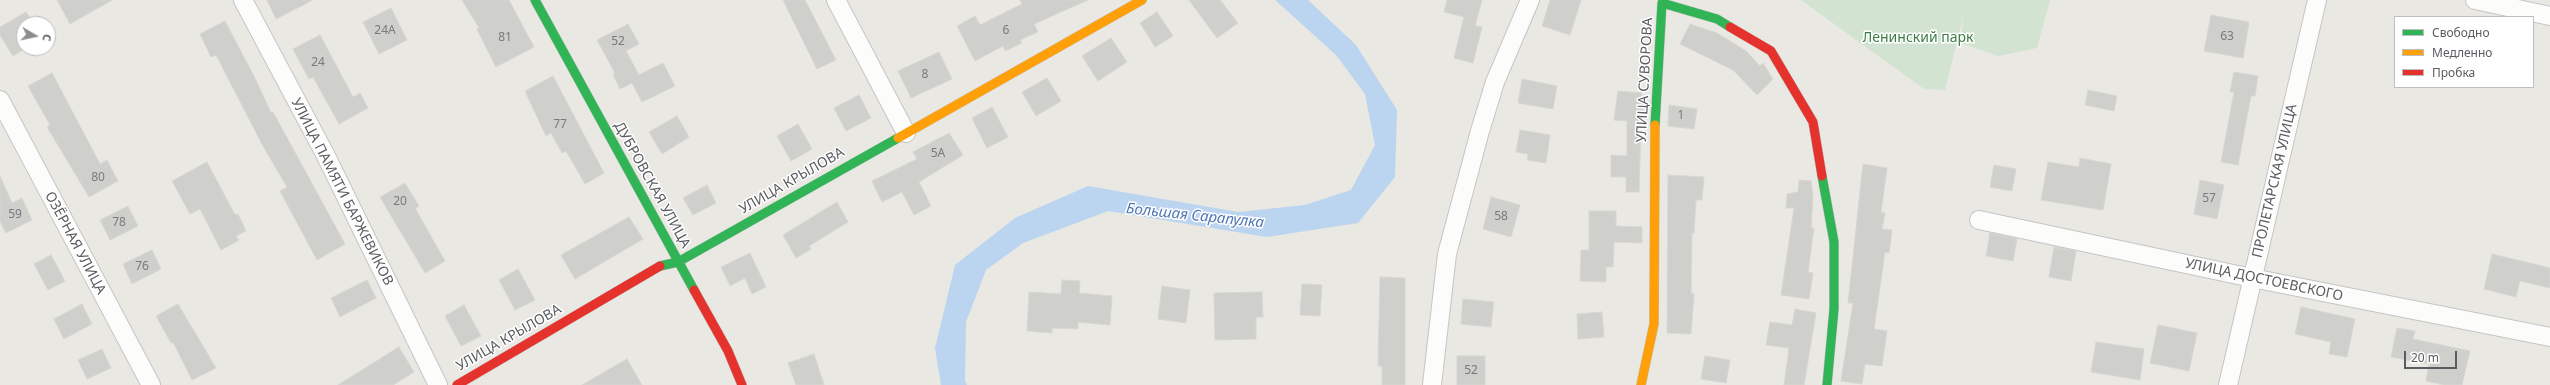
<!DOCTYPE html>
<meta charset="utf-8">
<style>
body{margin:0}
#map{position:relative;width:2550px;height:385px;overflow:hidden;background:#e9e8e3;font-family:"Noto Sans",sans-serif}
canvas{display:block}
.legend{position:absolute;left:2394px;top:16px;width:140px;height:72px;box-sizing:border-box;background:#fff;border:1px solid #bdbebf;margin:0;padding:5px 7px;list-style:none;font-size:12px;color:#595c60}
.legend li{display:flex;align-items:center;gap:8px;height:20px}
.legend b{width:20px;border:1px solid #bdbebf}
.north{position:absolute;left:16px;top:16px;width:40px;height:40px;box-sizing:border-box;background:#fff;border:1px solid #bdbebf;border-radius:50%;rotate:99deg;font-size:11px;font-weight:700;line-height:16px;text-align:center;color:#595c60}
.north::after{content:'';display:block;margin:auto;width:14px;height:18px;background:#8b8d8e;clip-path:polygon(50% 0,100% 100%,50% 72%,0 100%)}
.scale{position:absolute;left:2404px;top:351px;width:53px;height:18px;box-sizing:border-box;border:2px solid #595c60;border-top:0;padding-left:5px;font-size:12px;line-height:14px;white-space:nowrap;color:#595c60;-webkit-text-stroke:3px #fff;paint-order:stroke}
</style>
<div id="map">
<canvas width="2550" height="385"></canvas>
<ul class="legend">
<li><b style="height:5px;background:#30b455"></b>Свободно</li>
<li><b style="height:5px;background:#ff9f0a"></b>Медленно</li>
<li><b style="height:5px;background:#e5322d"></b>Пробка</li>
</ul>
<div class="north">С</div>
<div class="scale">20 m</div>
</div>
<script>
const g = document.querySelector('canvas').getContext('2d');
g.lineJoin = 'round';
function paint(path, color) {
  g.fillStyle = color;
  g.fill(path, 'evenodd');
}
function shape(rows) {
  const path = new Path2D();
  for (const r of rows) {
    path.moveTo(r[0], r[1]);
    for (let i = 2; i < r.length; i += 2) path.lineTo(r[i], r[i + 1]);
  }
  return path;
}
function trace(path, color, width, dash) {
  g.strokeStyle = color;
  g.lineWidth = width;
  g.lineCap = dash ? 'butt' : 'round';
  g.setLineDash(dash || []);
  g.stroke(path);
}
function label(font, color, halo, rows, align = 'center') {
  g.font = font + ' "Noto Sans",sans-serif';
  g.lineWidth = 3;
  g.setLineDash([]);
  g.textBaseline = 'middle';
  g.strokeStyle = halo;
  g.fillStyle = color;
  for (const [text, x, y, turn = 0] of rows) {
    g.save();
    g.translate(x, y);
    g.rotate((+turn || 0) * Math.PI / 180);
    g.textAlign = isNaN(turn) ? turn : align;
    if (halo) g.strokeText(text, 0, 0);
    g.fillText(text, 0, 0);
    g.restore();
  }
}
paint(shape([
 [1801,0,2050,0,2037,48,1998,56,1961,43,1963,17,1945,90,1924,89]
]), '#d2e4d1');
paint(shape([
 [1275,0,1308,0,1356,45,1397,110,1395,177,1358,223,1267,237,1108,211,1023,243,986,270,966,322,965,381,967,385,941,385,935,348,955,265,1015,218,1088,186,1238,212,1305,205,1351,190,1375,145,1365,94,1336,55]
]), '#bbd4ef');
const building = shape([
 [57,0,112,0,70,24,57,0],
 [267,0,313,0,276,19,267,0],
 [462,0,509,0,534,47,496,67,477,29,479,28,462,0],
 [783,0,805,0,836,60,817,69,783,0],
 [1020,0,1088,0,1034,24,1038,32,1020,40,1022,43,1005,51,1003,46,975,61,957,26,975,16,980,25,1022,4,1020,0],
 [1189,0,1220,0,1238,23,1217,38,1189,0],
 [1447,0,1482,0,1475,26,1482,27,1473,63,1454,58,1464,17,1444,12,1447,0],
 [1550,0,1581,0,1570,35,1542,26,1550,0],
 [391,8,407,40,379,54,363,22,391,8],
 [26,12,34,24,24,24,24,48,26,48,13,56,0,35,0,27,26,12],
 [1157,12,1173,36,1155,47,1140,23,1157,12],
 [2211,15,2249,22,2243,58,2204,51,2211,15],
 [225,21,256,80,271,113,273,112,345,244,317,260,280,191,287,187,263,146,216,55,211,57,200,34,225,21],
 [628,24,639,44,626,51,639,75,663,63,675,86,642,102,632,83,620,89,613,74,615,73,597,40,628,24],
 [1690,24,1717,33,1746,51,1760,66,1763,63,1773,79,1757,95,1733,70,1680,44,1690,24],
 [320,35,353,97,360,93,368,108,339,124,313,77,309,79,293,49,320,35],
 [1111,38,1127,62,1098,81,1082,56,1111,38],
 [939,52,952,79,911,98,898,71,939,52],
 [2234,72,2258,76,2255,96,2251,96,2238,165,2221,162,2234,92,2230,92,2234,72],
 [52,73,100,164,107,160,118,181,89,197,47,127,50,125,28,86,52,73],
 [553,76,604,173,585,184,566,151,562,153,551,133,546,136,525,91,553,76],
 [1047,78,1061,101,1036,116,1022,92,1047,78],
 [1522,79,1557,86,1553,109,1518,103,1522,79],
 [2088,90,2117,96,2114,111,2085,105,2088,90],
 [1618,91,1642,93,1641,102,1644,102,1643,123,1641,122,1639,192,1626,192,1626,177,1611,177,1611,155,1627,156,1627,121,1614,120,1618,91],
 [859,95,871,118,846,131,834,108,859,95],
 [1669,105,1697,109,1694,129,1668,126,1669,105],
 [992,107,1008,137,987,148,972,118,992,107],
 [677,116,689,137,662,154,649,132,677,116],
 [798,124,812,149,791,161,777,136,798,124],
 [1520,130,1550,135,1546,163,1527,160,1528,154,1516,152,1520,130],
 [949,133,963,155,919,182,931,206,914,215,902,192,882,202,872,181,917,159,913,152,949,133],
 [2080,158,2111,164,2103,210,2041,200,2048,162,2079,167,2080,158],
 [207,162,235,215,238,214,246,231,236,236,239,240,221,250,200,209,190,214,172,181,207,162],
 [1863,164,1887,168,1881,212,1885,213,1882,229,1892,230,1889,253,1885,252,1874,329,1887,331,1882,366,1865,364,1862,384,1841,381,1853,303,1848,303,1863,164],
 [1994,165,2016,169,2012,191,1990,187,1994,165],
 [1668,175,1704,177,1702,200,1696,200,1694,233,1692,233,1691,293,1694,294,1691,334,1667,333,1668,175],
 [0,176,12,203,22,198,32,220,6,233,0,221,0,176],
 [1799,180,1811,181,1813,197,1811,228,1814,228,1808,272,1813,273,1809,299,1781,295,1794,208,1786,208,1787,194,1798,192,1799,180],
 [2200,180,2224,185,2217,219,2194,214,2200,180],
 [405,183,419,206,415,208,445,261,425,273,380,197,405,183],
 [707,185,716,203,693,215,683,198,707,185],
 [1491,197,1520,205,1511,237,1483,229,1491,197],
 [837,202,848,222,809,246,811,249,796,258,783,235,837,202],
 [128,206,138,226,110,240,100,220,128,206],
 [1589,211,1616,211,1616,226,1642,227,1642,243,1614,242,1613,267,1606,267,1606,282,1580,281,1581,250,1589,250,1589,211],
 [629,217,643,239,575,279,561,255,629,217],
 [1990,233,2017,239,2013,261,1986,256,1990,233],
 [2054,247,2076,251,2071,281,2049,277,2054,247],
 [152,250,161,269,132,284,123,264,152,250],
 [750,253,766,287,752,294,745,278,730,286,721,267,750,253],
 [2492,254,2550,268,2550,288,2520,281,2516,297,2484,289,2492,254],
 [51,255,65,281,48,290,34,264,51,255],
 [518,269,535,300,515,310,499,280,518,269],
 [1380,277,1405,278,1405,385,1382,385,1382,366,1378,366,1380,277],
 [367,280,376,298,340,317,331,298,367,280],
 [1062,280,1080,281,1079,293,1112,296,1110,325,1078,322,1078,329,1052,328,1052,333,1027,331,1029,292,1061,294,1062,280],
 [1302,284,1322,285,1320,316,1300,315,1302,284],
 [1162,286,1190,290,1186,323,1158,319,1162,286],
 [1262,292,1263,317,1256,317,1256,339,1215,340,1214,293,1262,292],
 [1463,299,1494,302,1491,327,1461,324,1463,299],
 [82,304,92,324,64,339,54,319,82,304],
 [178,304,216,368,192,380,173,342,171,343,156,316,178,304],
 [464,305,481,336,461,346,445,316,464,305],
 [2301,307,2355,319,2347,357,2329,354,2331,342,2295,334,2301,307],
 [1795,309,1816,313,1804,385,1784,385,1789,348,1766,345,1770,322,1792,325,1795,309],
 [1602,312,1604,337,1578,339,1577,314,1602,312],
 [2158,325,2197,333,2189,371,2150,363,2158,325],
 [2397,328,2415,331,2413,339,2470,351,2462,385,2445,385,2426,381,2429,364,2391,357,2397,328],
 [2096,342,2144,349,2140,380,2091,372,2096,342],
 [399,347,414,372,393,385,338,385,399,347],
 [102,349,111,368,87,379,78,360,102,349],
 [814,354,824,385,796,385,788,363,814,354],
 [1457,356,1485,356,1485,385,1457,385,1457,356],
 [1705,356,1730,360,1726,383,1701,379,1705,356],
 [627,359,642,385,582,385,627,359]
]);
paint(building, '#cfcfcc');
trace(building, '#d7d6d2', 1);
const street = shape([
 [243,0,326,156,438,385],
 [836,0,906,133],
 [2475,0,2550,16],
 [0,100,151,385],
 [1979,220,2252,278,2550,337],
 [1432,385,1447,254,1480,131,1495,82,1530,0],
 [2228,385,2317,0]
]);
const fast = shape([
 [535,0,694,290],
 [1655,125,1662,3,1717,19,1730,27],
 [1822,176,1834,242,1834,309,1827,385],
 [660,266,678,262,898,138]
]);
const slow = shape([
 [898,138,1142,0],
 [1641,385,1654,324,1655,125]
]);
const jam = shape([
 [1730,27,1771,51,1813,122,1822,176],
 [694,290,728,351,742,385],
 [457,385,660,266]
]);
trace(street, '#c5c5c5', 20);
trace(fast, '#c5c5c3', 10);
trace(slow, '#c5c5c3', 10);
trace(jam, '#c5c5c3', 10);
trace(street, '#fcfcfb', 18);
trace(fast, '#30b455', 9);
trace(slow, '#ff9f0a', 9);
trace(jam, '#e5322d', 9);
label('12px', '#787a7c', null, [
 ["24А",385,31],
 ["6",1006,31],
 ["63",2227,37],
 ["81",505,38],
 ["52",618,42],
 ["24",318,63],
 ["8",925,75],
 ["1",1681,116],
 ["77",560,125],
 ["5А",938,154],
 ["80",98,178],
 ["57",2209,199],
 ["20",400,202],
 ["59",15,215],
 ["58",1501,217],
 ["78",119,223],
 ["76",142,267],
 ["52",1471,371]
]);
label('14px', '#3d7c46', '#fff', [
 ["Ленинский парк",1918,38]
]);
label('14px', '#595c60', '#fff', [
 ["УЛИЦА СУВОРОВА",1645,80,-87],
 ["УЛИЦА КРЫЛОВА",792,181,-30],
 ["ПРОЛЕТАРСКАЯ УЛИЦА",2275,181,-77],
 ["ДУБРОВСКАЯ УЛИЦА",652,185,61],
 ["УЛИЦА ПАМЯТИ БАРЖЕВИКОВ",342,192,63],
 ["ОЗЁРНАЯ УЛИЦА",75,243,62],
 ["УЛИЦА ДОСТОЕВСКОГО",2264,280,12],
 ["УЛИЦА КРЫЛОВА",509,338,-30]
]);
label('italic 15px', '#4e76b4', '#fff', [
 ["Большая Сарапулка",1195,216,6]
]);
</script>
